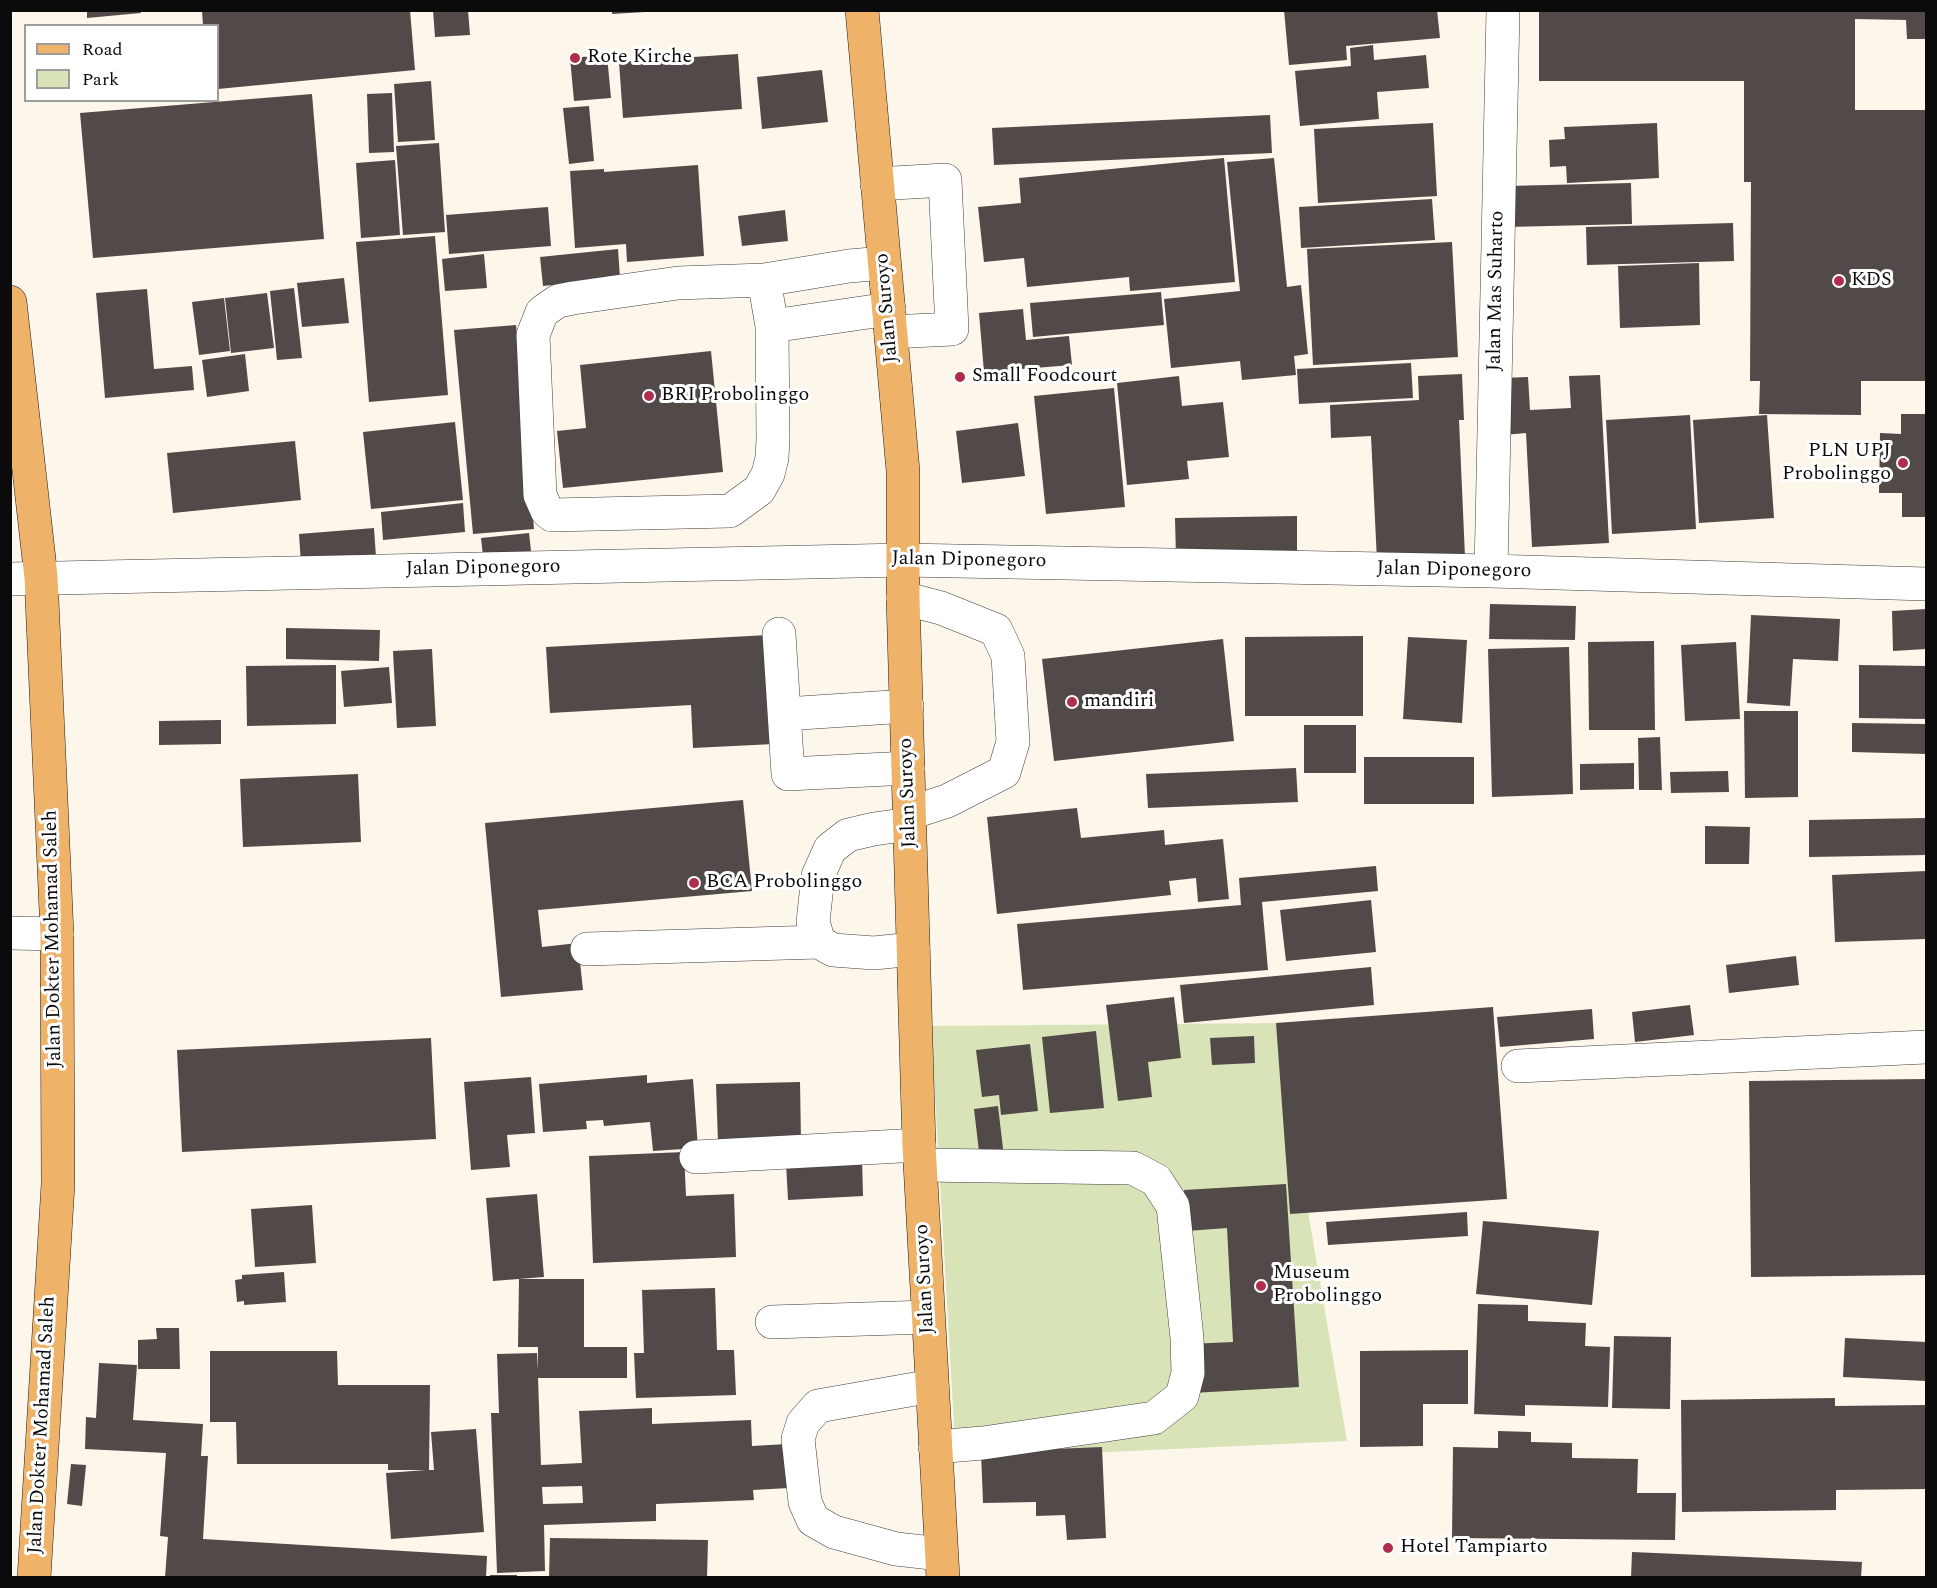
<!DOCTYPE html>
<style>
body{margin:0}
#map{position:relative;width:1937px;height:1588px;overflow:hidden;background:#fdf6ea;font-family:Spectral,serif}
canvas{display:block}
.frame{position:absolute;inset:0;border:12px solid #0b0b0b;pointer-events:none}
.legend{position:absolute;left:24px;top:24px;width:195px;height:78px;box-sizing:border-box;background:#fff;border:2px solid #9d9d9d;margin:0;padding:8px 10px;list-style:none;font-size:18px;color:#0b0b0b}
.legend li{display:flex;align-items:center;gap:12px;height:30px}
.legend b{width:30px;border:2px solid #9d9d9d}
</style>
<div id="map">
<canvas width="1937" height="1588"></canvas>
<div class="frame"></div>
<ul class="legend">
<li><b style="height:8px;background:#eeb369"></b>Road</li>
<li><b style="height:16px;background:#d8e4b7"></b>Park</li>
</ul>
</div>
<script>
const g = document.querySelector('canvas').getContext('2d');
g.lineJoin = 'round';
function paint(path, color) {
  g.fillStyle = color;
  g.fill(path, 'evenodd');
}
function shape(rows) {
  const path = new Path2D();
  for (const r of rows) {
    path.moveTo(r[0], r[1]);
    for (let i = 2; i < r.length; i += 2) path.lineTo(r[i], r[i + 1]);
  }
  return path;
}
function trace(path, color, width, dash) {
  g.strokeStyle = color;
  g.lineWidth = width;
  g.lineCap = dash ? 'butt' : 'round';
  g.setLineDash(dash || []);
  g.stroke(path);
}
function label(font, color, halo, rows, align = 'center') {
  g.font = font + ' Spectral,serif';
  g.lineWidth = 6;
  g.setLineDash([]);
  g.textBaseline = 'middle';
  g.strokeStyle = halo;
  g.fillStyle = color;
  for (const [text, x, y, turn = 0] of rows) {
    g.save();
    g.translate(x, y);
    g.rotate((+turn || 0) * Math.PI / 180);
    g.textAlign = isNaN(turn) ? turn : align;
    if (halo) g.strokeText(text, 0, 0);
    g.fillText(text, 0, 0);
    g.restore();
  }
}
paint(shape([
 [1276,1023,1347,1441,956,1459,931,1026]
]), '#d8e4b7');
paint(shape([
 [87,10,141,10,141,13,87,18],
 [202,10,410,10,415,70,218,89,218,26,203,26],
 [433,10,468,10,470,35,435,37],
 [612,10,645,10,645,12,612,14],
 [1284,10,1437,10,1440,38,1346,46,1347,60,1289,65],
 [1539,10,1926,10,1926,39,1907,39,1906,20,1855,19,1855,110,1926,110,1926,381,1861,381,1861,415,1759,414,1760,381,1750,381,1751,182,1744,182,1744,81,1539,81],
 [1373,45,1374,60,1426,55,1429,88,1377,92,1379,119,1300,126,1295,71,1351,66,1350,48],
 [738,54,742,109,623,118,619,62],
 [607,55,611,98,574,101,570,58],
 [822,70,828,122,762,129,757,77],
 [431,81,435,140,398,142,394,84],
 [392,93,394,152,369,153,367,94],
 [312,94,324,239,93,258,80,113],
 [589,106,594,161,569,164,563,108],
 [1270,115,1272,153,994,165,992,128],
 [1433,123,1437,196,1318,203,1314,129],
 [1657,123,1659,178,1567,183,1566,166,1550,167,1549,140,1565,139,1564,127],
 [439,143,445,232,403,235,396,146],
 [1224,158,1235,282,1130,291,1129,277,1027,287,1024,258,984,262,978,207,1021,203,1019,178],
 [1274,158,1287,287,1301,285,1308,354,1294,356,1296,375,1242,380,1240,361,1171,368,1164,299,1240,291,1227,162],
 [395,160,400,235,361,238,356,163],
 [698,165,704,256,627,262,626,244,575,248,570,171,604,169,604,172],
 [1631,183,1632,224,1508,227,1507,186],
 [1432,199,1435,240,1301,248,1299,207],
 [548,207,551,246,449,254,446,215],
 [785,210,788,241,742,246,738,216],
 [1733,223,1734,261,1587,265,1586,227],
 [435,236,448,395,369,402,356,242],
 [1452,242,1458,357,1313,365,1307,249],
 [618,249,620,278,543,286,540,257],
 [484,254,487,288,445,291,442,259],
 [1699,263,1700,325,1620,328,1618,266],
 [344,278,349,323,302,327,297,283],
 [294,288,302,358,277,360,270,291],
 [147,289,154,369,192,366,194,390,105,398,96,293],
 [1161,292,1164,325,1033,337,1030,303],
 [267,293,274,348,231,353,225,298],
 [224,298,230,351,199,355,192,302],
 [1023,309,1026,340,1069,336,1072,365,984,372,979,313],
 [516,325,534,529,473,534,454,330],
 [711,351,723,472,563,488,557,431,586,428,580,365],
 [245,354,249,391,207,397,202,360],
 [1411,363,1413,398,1299,404,1297,369],
 [1462,374,1464,420,1459,420,1465,557,1377,561,1371,436,1331,438,1330,405,1419,400,1418,376],
 [1600,375,1609,543,1532,547,1526,433,1504,435,1501,378,1528,377,1530,410,1571,408,1569,376],
 [1179,376,1182,406,1223,402,1229,457,1187,461,1189,479,1127,485,1117,383],
 [1114,388,1125,507,1046,514,1034,396],
 [1901,414,1926,414,1926,517,1902,517,1902,493,1879,493,1880,433,1901,434],
 [1690,415,1696,529,1612,534,1606,420],
 [1767,415,1774,518,1699,523,1693,420],
 [455,422,463,500,371,509,363,432],
 [1018,423,1025,476,962,483,956,431],
 [295,441,301,500,173,513,167,453],
 [463,503,465,532,383,540,381,512],
 [1297,516,1297,556,1176,558,1175,518],
 [374,528,376,557,301,564,299,534],
 [529,533,531,551,483,556,481,538],
 [1490,604,1576,606,1575,640,1489,639],
 [1926,609,1926,649,1893,651,1892,611],
 [1751,615,1840,619,1838,661,1793,659,1790,706,1747,703],
 [286,628,380,630,379,661,286,659],
 [768,635,774,744,693,748,691,705,550,713,546,647],
 [1363,636,1363,716,1245,716,1245,637],
 [1408,637,1467,640,1462,723,1403,719],
 [1223,639,1234,741,1054,761,1042,659],
 [1654,641,1655,730,1589,730,1588,642],
 [1736,642,1740,719,1685,721,1681,645],
 [1569,647,1573,794,1492,797,1488,649],
 [432,649,436,726,397,728,393,651],
 [336,665,336,724,247,726,246,666],
 [1859,665,1926,666,1926,719,1859,718],
 [389,667,392,703,344,707,341,671],
 [1744,711,1798,711,1798,797,1745,798],
 [221,720,221,744,159,745,159,721],
 [1852,723,1926,724,1926,754,1852,752],
 [1304,725,1356,725,1356,773,1304,773],
 [1660,737,1662,790,1639,790,1638,738],
 [1364,757,1474,757,1474,804,1364,804],
 [1634,763,1634,789,1580,790,1580,764],
 [1296,768,1298,802,1148,808,1146,774],
 [1728,771,1729,792,1671,793,1670,772],
 [358,774,361,842,243,847,240,779],
 [743,800,752,891,538,910,542,947,578,943,583,990,501,997,485,823],
 [1077,808,1081,838,1164,830,1165,845,1223,839,1229,899,1198,902,1196,878,1169,881,1171,895,997,914,987,817],
 [1926,818,1926,855,1809,857,1809,820],
 [1705,826,1750,827,1749,864,1705,864],
 [1376,866,1378,891,1262,902,1268,970,1023,990,1017,924,1241,905,1239,878],
 [1926,871,1926,939,1835,942,1832,875],
 [1371,900,1376,952,1286,961,1280,910],
 [1796,956,1799,985,1729,993,1726,965],
 [1371,967,1374,1005,1184,1023,1180,985],
 [1174,997,1181,1058,1148,1062,1152,1097,1118,1101,1106,1005],
 [1690,1005,1694,1035,1635,1042,1632,1012],
 [1493,1007,1507,1199,1290,1214,1276,1023],
 [1592,1009,1594,1039,1500,1047,1497,1017],
 [1096,1031,1104,1108,1050,1113,1042,1037],
 [1254,1036,1255,1063,1212,1065,1210,1038],
 [431,1038,436,1139,182,1152,177,1050],
 [1030,1044,1038,1111,1001,1115,999,1095,982,1097,976,1050],
 [647,1075,647,1083,693,1079,698,1148,653,1151,650,1122,604,1126,603,1120,586,1121,587,1129,543,1132,539,1084],
 [531,1077,535,1133,507,1135,510,1167,471,1170,464,1082],
 [1926,1079,1926,1275,1751,1277,1749,1081],
 [800,1082,801,1141,718,1143,716,1084],
 [998,1106,1004,1157,980,1160,974,1109],
 [684,1152,686,1196,734,1194,736,1257,593,1263,589,1156],
 [862,1159,863,1196,788,1200,786,1163],
 [1286,1184,1299,1387,1192,1393,1189,1344,1233,1342,1227,1228,1187,1231,1184,1190],
 [537,1194,544,1277,493,1281,486,1198],
 [312,1205,316,1263,255,1267,251,1209],
 [1467,1212,1468,1236,1328,1245,1326,1222],
 [1483,1221,1599,1231,1592,1305,1476,1294],
 [284,1272,286,1302,244,1305,244,1301,237,1302,235,1280,242,1279,242,1275],
 [519,1279,584,1279,584,1347,627,1347,627,1378,538,1378,541,1465,582,1463,579,1411,652,1408,652,1424,751,1420,752,1446,787,1444,789,1488,753,1490,754,1500,656,1504,656,1521,544,1525,545,1571,497,1573,491,1413,499,1413,497,1354,537,1353,538,1370,538,1347,518,1347],
 [582,1486,583,1503,543,1504,542,1487],
 [715,1288,717,1350,734,1350,736,1395,636,1398,634,1353,644,1353,642,1290],
 [1478,1304,1528,1305,1528,1321,1586,1323,1585,1346,1610,1347,1608,1407,1525,1405,1525,1416,1474,1414],
 [156,1328,179,1328,180,1369,138,1369,138,1340,157,1339],
 [1614,1336,1671,1337,1670,1409,1612,1408],
 [1845,1338,1926,1342,1926,1381,1843,1377],
 [1468,1350,1468,1404,1423,1404,1423,1446,1360,1447,1360,1351],
 [210,1351,337,1351,338,1385,430,1385,429,1470,434,1470,431,1432,476,1429,484,1532,391,1539,386,1473,426,1470,388,1470,388,1464,237,1464,236,1422,210,1422],
 [99,1363,137,1365,133,1420,203,1424,201,1456,208,1456,203,1539,487,1556,486,1578,165,1578,168,1537,160,1536,166,1453,85,1449,86,1417,96,1418],
 [1835,1398,1835,1406,1926,1405,1926,1489,1836,1490,1836,1510,1682,1512,1681,1400],
 [1498,1431,1531,1432,1531,1442,1572,1443,1572,1458,1638,1459,1637,1493,1676,1493,1675,1540,1452,1538,1453,1447,1498,1448],
 [1102,1447,1106,1538,1067,1540,1065,1515,1036,1516,1036,1502,983,1503,981,1452],
 [71,1464,86,1465,82,1506,67,1504],
 [550,1538,708,1540,707,1578,549,1578],
 [1632,1552,1862,1562,1861,1578,1631,1578],
 [490,1575,517,1575,517,1578,490,1578]
]), '#524a48');
const minor = shape([
 [877,184,945,180,952,329,891,332],
 [764,280,772,326,773,439,772,458,768,474,759,490,730,511,552,515,547,511,540,495,533,335,542,312,558,301,573,298,678,283,764,280,849,266,884,263],
 [772,326,889,309],
 [1491,571,1503,10],
 [10,579,903,560,1491,571,1926,584],
 [903,598,941,608,996,630,1008,656,1013,742,1004,772,947,801,910,813],
 [779,634,788,774,908,768],
 [785,714,907,706],
 [910,824,874,829,848,835,830,849,818,876,813,922,819,942,833,950,874,953,913,949],
 [10,933,57,934],
 [587,949,819,942],
 [1518,1066,1926,1047],
 [696,1157,919,1145],
 [921,1165,1133,1168,1156,1180,1173,1206,1187,1338,1188,1373,1182,1396,1154,1418,983,1443,935,1447],
 [772,1322,928,1317],
 [932,1386,818,1406,803,1423,798,1439,805,1502,813,1520,834,1532,896,1549,941,1554]
]);
const major = shape([
 [862,10,903,471,903,598,919,1145,943,1578],
 [10,302,41,577,57,934,58,1184,34,1578]
]);
trace(minor, '#3e3e3e', 34);
trace(major, '#1c1c1c', 34);
trace(minor, '#fff', 33);
trace(major, '#eeb369', 33);
for (const [x, y, r, color] of [
 [575,58,6,"#af2e4e"],
 [1839,281,6,"#af2e4e"],
 [960,377,6,"#af2e4e"],
 [649,396,6,"#af2e4e"],
 [1903,463,6,"#af2e4e"],
 [1072,702,6,"#af2e4e"],
 [694,883,6,"#af2e4e"],
 [1261,1286,6,"#af2e4e"],
 [1388,1548,6,"#af2e4e"]
]) {
  const dot = new Path2D();
  dot.arc(x, y, r, 0, 2 * Math.PI);
  g.fillStyle = color;
  g.fill(dot);
  trace(dot, '#fff', 2);
}
label('20px', '#0b0b0b', '#fff', [
 ["Rote Kirche",587,58],
 ["KDS",1851,281],
 ["Small Foodcourt",972,377],
 ["BRI Probolinggo",661,396],
 ["PLN UPJ",1891,452,"right"],
 ["Probolinggo",1891,475,"right"],
 ["mandiri",1084,702],
 ["BCA Probolinggo",706,883],
 ["Museum",1273,1274],
 ["Probolinggo",1273,1297],
 ["Hotel Tampiarto",1400,1548]
], 'left');
label('20px', '#0b0b0b', '#fff', [
 ["Jalan Mas Suharto",1497,291,-89],
 ["Jalan Suroyo",888,308,-95],
 ["Jalan Diponegoro",969,561,1],
 ["Jalan Diponegoro",483,569,-1],
 ["Jalan Diponegoro",1454,571,1],
 ["Jalan Suroyo",909,793,-92],
 ["Jalan Dokter Mohamad Saleh",54,939,-91],
 ["Jalan Suroyo",926,1279,-93],
 ["Jalan Dokter Mohamad Saleh",43,1425,-87]
]);
</script>
